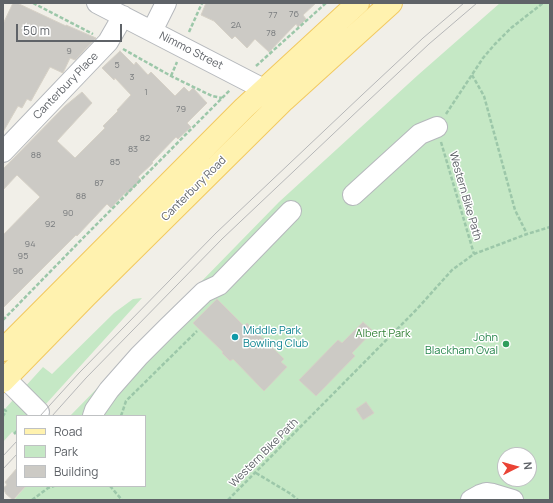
<!DOCTYPE html>
<style>
body{margin:0}
#map{position:relative;width:553px;height:503px;overflow:hidden;background:#f1efe8;font-family:Manrope,sans-serif}
canvas{display:block}
.frame{position:absolute;inset:0;border:4px solid #5f6368;pointer-events:none}
.legend{position:absolute;left:16px;top:415px;width:130px;height:72px;box-sizing:border-box;background:#fff;border:1px solid #bfc1c3;margin:0;padding:5px 7px;list-style:none;font-size:12px;color:#5f6368}
.legend li{display:flex;align-items:center;gap:8px;height:20px}
.legend b{width:20px;border:1px solid #bfc1c3}
.north{position:absolute;left:497px;top:447px;width:40px;height:40px;box-sizing:border-box;background:#fff;border:1px solid #bfc1c3;border-radius:50%;rotate:84deg;font-size:11px;font-weight:700;line-height:16px;text-align:center;color:#5f6368}
.north::after{content:'';display:block;margin:auto;width:14px;height:18px;background:#ea4335;clip-path:polygon(50% 0,100% 100%,50% 72%,0 100%)}
.scale{position:absolute;left:16px;top:24px;width:106px;height:18px;box-sizing:border-box;border:2px solid #5f6368;border-top:0;padding-left:5px;font-size:12px;line-height:14px;white-space:nowrap;color:#5f6368;-webkit-text-stroke:3px #fff;paint-order:stroke}
</style>
<div id="map">
<canvas width="553" height="503"></canvas>
<div class="frame"></div>
<ul class="legend">
<li><b style="height:5px;background:#fff2af"></b>Road</li>
<li><b style="height:11px;background:#c5e8c5"></b>Park</li>
<li><b style="height:11px;background:#cccac5"></b>Building</li>
</ul>
<div class="north">N</div>
<div class="scale">50 m</div>
</div>
<script>
const g = document.querySelector('canvas').getContext('2d');
g.lineJoin = 'round';
function paint(path, color) {
  g.fillStyle = color;
  g.fill(path, 'evenodd');
}
function shape(rows) {
  const path = new Path2D();
  for (const r of rows) {
    path.moveTo(r[0], r[1]);
    for (let i = 2; i < r.length; i += 2) path.lineTo(r[i], r[i + 1]);
  }
  return path;
}
function trace(path, color, width, dash) {
  g.strokeStyle = color;
  g.lineWidth = width;
  g.lineCap = dash ? 'butt' : 'round';
  g.setLineDash(dash || []);
  g.stroke(path);
}
function label(font, color, halo, rows, align = 'center') {
  g.font = font + ' Manrope,sans-serif';
  g.lineWidth = 3;
  g.setLineDash([]);
  g.textBaseline = 'middle';
  g.strokeStyle = halo;
  g.fillStyle = color;
  for (const [text, x, y, turn = 0] of rows) {
    g.save();
    g.translate(x, y);
    g.rotate((+turn || 0) * Math.PI / 180);
    g.textAlign = isNaN(turn) ? turn : align;
    if (halo) g.strokeText(text, 0, 0);
    g.fillText(text, 0, 0);
    g.restore();
  }
}
paint(shape([
 [500,3,550,3,550,500,14,500,26,486,145,486,145,416,70,416,279,202,418,75],
 [505,455,529,455,529,479,505,479],
 [142,298,35,416,17,416,17,435,12,432,3,442,3,411,43,367,52,374,114,313,133,299]
]), '#c5e8c5');
const building = shape([
 [13,3,17,3,66,26,66,25,96,38,75,60,70,58,63,73,50,67,31,101,27,99,22,108,18,106,3,132,3,24,13,3],
 [206,3,316,3,303,15,306,19,298,27,296,24,269,52,255,39,247,48,235,36,232,39,214,21,201,15,206,3],
 [120,51,134,65,136,62,148,75,151,72,175,96,184,87,189,92,193,88,207,103,187,123,191,127,178,139,176,137,152,162,153,163,138,177,141,180,127,194,126,192,111,208,107,204,77,236,76,235,3,308,3,235,40,197,17,175,3,190,3,169,65,106,82,92,92,103,57,141,75,158,105,128,103,126,118,111,117,110,131,95,115,78,114,80,102,68,120,51],
 [217,299,244,326,247,323,284,359,281,362,287,367,264,391,233,359,230,361,222,353,223,352,193,323,217,299],
 [363,322,373,331,352,353,355,356,316,396,299,380,338,340,342,343,363,322],
 [366,402,374,413,363,420,356,409,366,402],
 [17,468,17,486,26,486,13,500,6,494,3,488,7,485,5,482,17,468]
]);
paint(building, '#cccac5');
trace(building, '#d6d1c6', 1);
const minor = shape([
 [97,3,277,96],
 [152,31,166,3],
 [3,152,108,42,123,16],
 [353,195,420,134,437,127],
 [6,379,39,412],
 [93,416,95,410,109,390,139,356,167,328,204,292,219,285,291,211],
 [471,500,480,495,486,493,493,494,513,500]
]);
const major = shape([
 [3,350,244,108,358,3],
 [3,381,86,296,284,100,391,3]
]);
trace(minor, '#b5b8bc', 22);
trace(major, '#f2c960', 24);
trace(shape([
 [33,3,93,34],
 [189,32,202,3],
 [123,49,171,76,212,96,222,98],
 [256,66,326,3],
 [472,75,484,96,515,210,527,234],
 [171,76,177,62],
 [446,114,483,58,495,44,511,28,543,3],
 [441,142,474,254],
 [3,320,85,236,230,90],
 [3,409,6,411,3,416],
 [121,416,126,401,197,331],
 [14,434,17,431],
 [256,473,291,494,298,500],
 [110,486,122,500],
 [32,500,48,488,54,486],
 [228,500,417,309,452,270,474,254,527,234,550,227]
]), '#9cc7a9', 2.5, [4, 2]);
trace(minor, '#fff', 20);
trace(major, '#fff2af', 22);
trace(shape([
 [40,416,80,372,216,233,362,95,423,38,464,3],
 [52,416,86,378,222,239,368,101,429,44,477,3],
 [3,456,17,441],
 [3,469,17,454]
]), '#b6b7b8', 1);
for (const [x, y, r, color] of [
 [235,337,4,"#0f9aa8"],
 [506,344,4,"#2e9e5b"]
]) {
  const dot = new Path2D();
  dot.arc(x, y, r, 0, 2 * Math.PI);
  g.fillStyle = color;
  g.fill(dot);
  trace(dot, '#fff', 1.5);
}
label('9px', '#7a7d7f', null, [
 ["76",294,14],
 ["77",273,15],
 ["2A",236,25],
 ["78",271,33],
 ["9",69,51],
 ["5",117,65],
 ["3",132,77],
 ["1",146,92],
 ["79",181,109],
 ["82",145,138],
 ["83",133,149],
 ["88",36,155],
 ["85",115,162],
 ["87",99,183],
 ["88",81,196],
 ["90",68,213],
 ["92",50,224],
 ["94",30,244],
 ["95",23,256],
 ["96",18,271]
]);
label('11px', '#5f6368', '#fff', [
 ["Nimmo Street",191,51,27],
 ["Canterbury Place",66,86,-46],
 ["Canterbury Road",194,189,-45],
 ["Western Bike Path",465,196,74],
 ["Western Bike Path",264,453,-45]
]);
label('11px', '#0d838f', '#fff', [
 ["Middle Park",243,331],
 ["Bowling Club",243,344]
], 'left');
label('11px', '#348238', '#fff', [
 ["Albert Park",383,334]
]);
label('11px', '#27864d', '#fff', [
 ["John",498,338],
 ["Blackham Oval",498,351]
], 'right');
</script>
